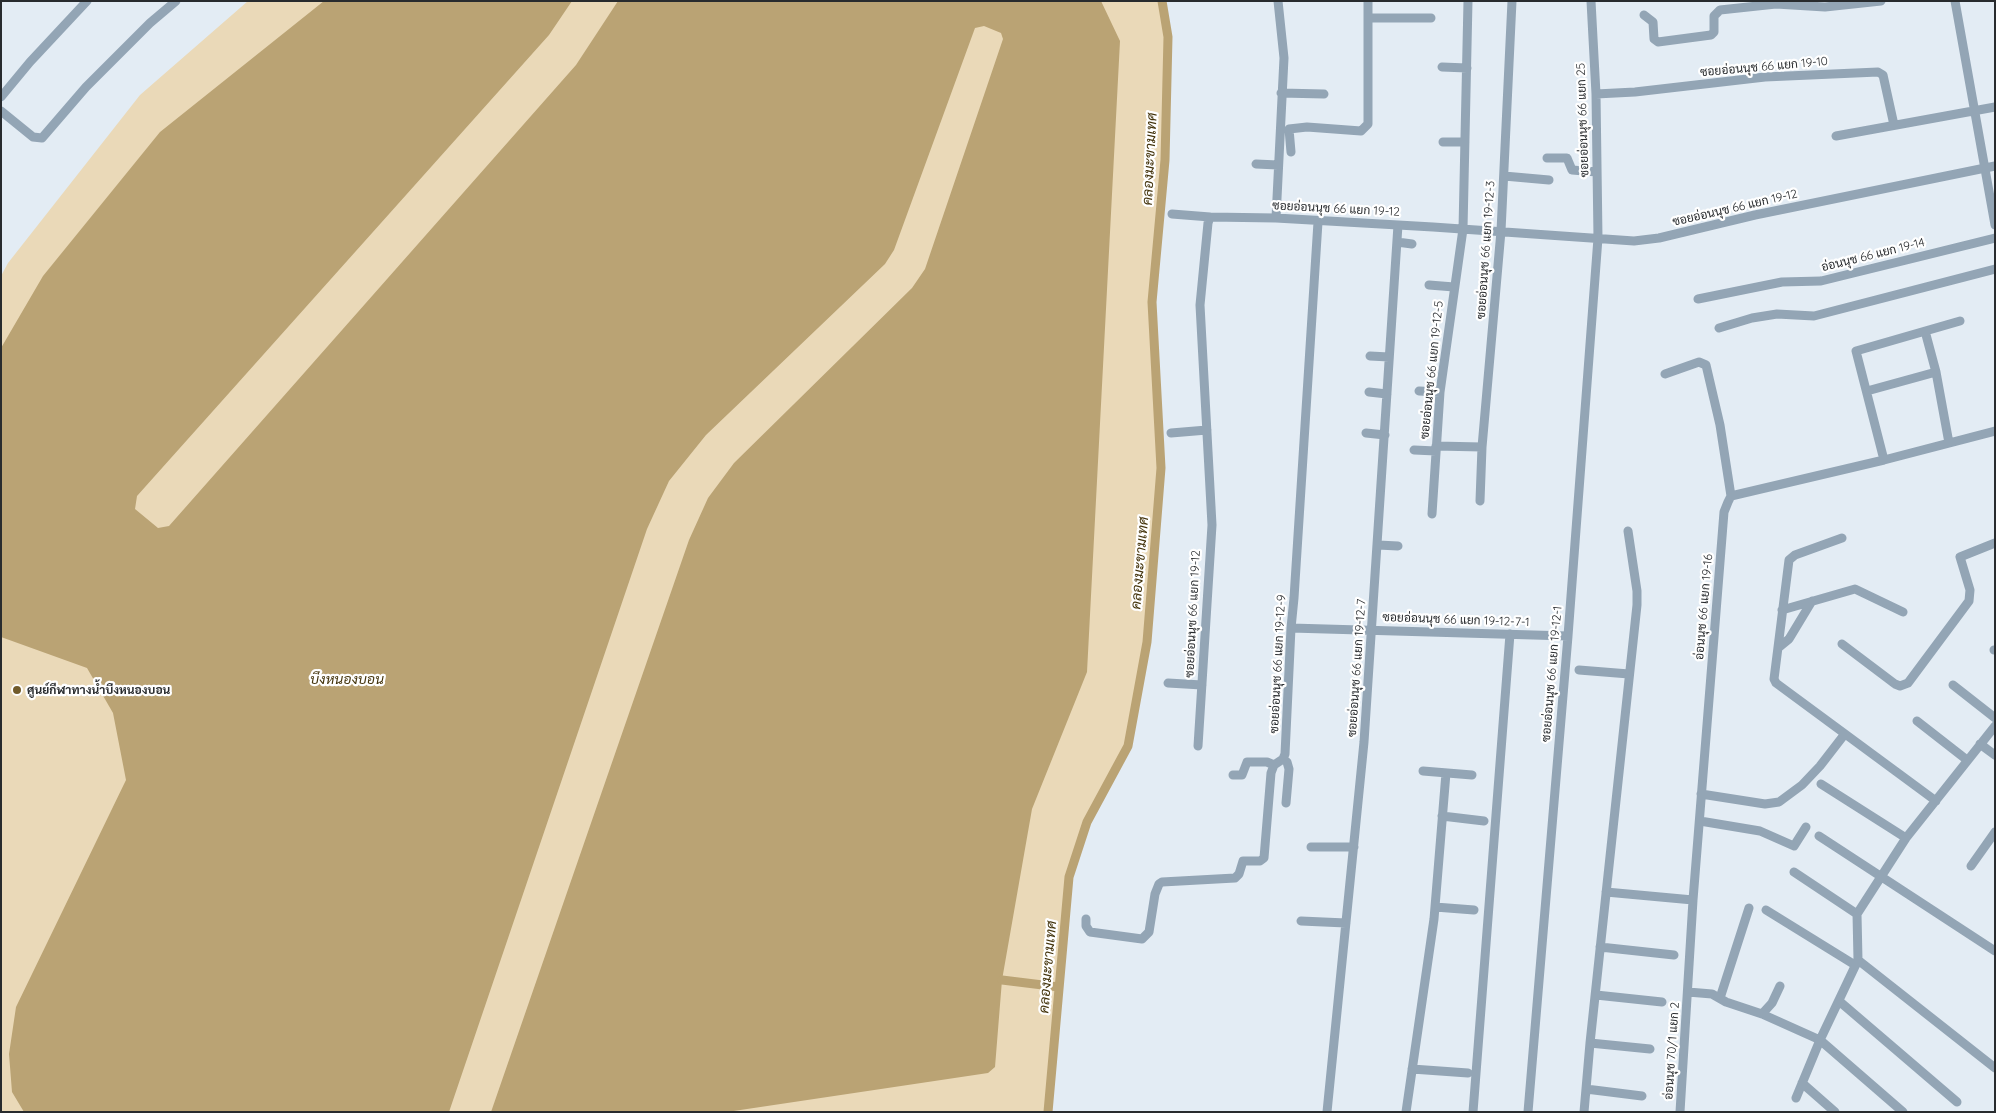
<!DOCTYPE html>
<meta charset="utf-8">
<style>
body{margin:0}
#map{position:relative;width:1996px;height:1113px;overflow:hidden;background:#e3ecf4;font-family:Quicksand,sans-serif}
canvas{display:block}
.frame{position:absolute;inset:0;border:2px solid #282b2e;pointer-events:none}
</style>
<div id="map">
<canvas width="1996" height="1113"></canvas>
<div class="frame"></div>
</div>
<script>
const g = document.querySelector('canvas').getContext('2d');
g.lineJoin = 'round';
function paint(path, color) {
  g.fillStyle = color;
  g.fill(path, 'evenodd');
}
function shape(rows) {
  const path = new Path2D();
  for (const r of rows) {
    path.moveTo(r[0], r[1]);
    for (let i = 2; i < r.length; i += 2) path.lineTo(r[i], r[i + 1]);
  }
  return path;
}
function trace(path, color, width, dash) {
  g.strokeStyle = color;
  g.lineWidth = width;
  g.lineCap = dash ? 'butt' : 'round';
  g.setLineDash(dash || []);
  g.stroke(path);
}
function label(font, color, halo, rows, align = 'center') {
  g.font = font + ' Quicksand,Sarabun,sans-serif';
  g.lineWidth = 4.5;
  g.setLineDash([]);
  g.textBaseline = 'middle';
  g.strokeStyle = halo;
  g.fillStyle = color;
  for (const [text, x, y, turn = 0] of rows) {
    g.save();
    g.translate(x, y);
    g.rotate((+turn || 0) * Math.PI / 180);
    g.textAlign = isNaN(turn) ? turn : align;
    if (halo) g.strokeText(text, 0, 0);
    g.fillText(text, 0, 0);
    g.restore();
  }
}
paint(shape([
 [248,1,1162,1,1168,37,1165,160,1152,302,1161,468,1147,642,1128,746,1087,822,1069,877,1048,1112,1,1112,1,276,8,263,140,95]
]), '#ead9b8');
paint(shape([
 [324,1,572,1,549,35,137,496,135,509,158,528,169,526,576,65,618,1,1101,1,1120,41,1087,672,1032,809,1002,980,995,1067,988,1073,727,1112,491,1112,689,540,708,498,734,463,912,288,925,269,1003,39,1001,33,984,26,975,28,894,250,885,264,706,435,669,481,647,529,449,1112,24,1112,12,1092,9,1054,16,1007,126,780,113,713,87,668,1,637,1,348,43,276,160,132]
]), '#baa374');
trace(shape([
 [1002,980,1059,987],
 [1048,1112,1069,877,1087,822,1128,746,1147,642,1161,468,1152,302,1165,160,1168,37,1162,1]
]), '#baa374', 9);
trace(shape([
 [1955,1,1995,225],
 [1644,15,1653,22,1654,39,1658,42,1711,35,1714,32,1714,16,1720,10,1776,4,1825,7,1881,1],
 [1368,18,1431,18],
 [1442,67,1467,68],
 [1281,93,1324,94],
 [1596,94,1635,92,1765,77,1878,72,1883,75,1894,125],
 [1,97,30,62,87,1],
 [1,111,33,137,42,138,86,87,150,23,176,1],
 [1836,136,1995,107],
 [1443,142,1465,142],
 [1291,152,1289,129,1307,127,1361,131,1368,124,1368,1],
 [1547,158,1567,158,1572,170,1597,172],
 [1256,164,1278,165],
 [1504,176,1549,180],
 [1172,214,1210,217],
 [1276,218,1284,58,1278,1],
 [1397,242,1412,244],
 [1429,285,1454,287],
 [1698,299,1782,282,1821,281,1995,238],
 [1719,328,1752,318,1777,314,1814,316,1995,269],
 [1925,331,1936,372],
 [1370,356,1389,357],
 [1665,374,1699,362,1706,365,1720,425,1731,496],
 [1419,391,1440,392],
 [1867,391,1936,372,1949,443],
 [1369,392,1387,394],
 [1171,433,1207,430],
 [1366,433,1385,435],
 [1436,446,1482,447],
 [1414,450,1436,451],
 [1884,460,1856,351,1960,321],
 [1480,501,1482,447,1501,231,1512,1],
 [1432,514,1440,392,1463,229,1468,1],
 [1842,538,1795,555,1789,560,1774,679,1776,683,1936,801],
 [1378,545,1398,546],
 [1782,610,1855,589,1903,612],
 [1291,628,1568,636],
 [1842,644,1895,684,1900,686,1908,683,1969,601,1970,590,1960,557,1995,543],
 [1778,648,1789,639,1812,601],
 [1994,650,1995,650],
 [1579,670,1629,674],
 [1168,683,1202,685],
 [1953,685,1995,718],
 [1917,721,1967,760],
 [1980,744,1995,755],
 [1198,746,1212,525,1200,305,1208,223,1210,217,1276,218,1433,227,1634,241,1659,238,1755,215,1995,166],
 [1283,759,1287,762,1289,769,1286,803],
 [1423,771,1472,775],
 [1233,775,1242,775,1247,762,1267,762,1274,765],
 [1821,784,1906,838],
 [1701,794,1765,804,1779,802,1802,785,1820,766,1844,735],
 [1442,816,1484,821],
 [1700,821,1760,831,1794,846,1806,827],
 [1819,836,1995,951],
 [1311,847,1354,847],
 [1971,866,1995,832],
 [1794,872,1857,914],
 [1606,892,1693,900],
 [1435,907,1474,910],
 [1766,910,1855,965],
 [1086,919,1086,926,1090,932,1142,939,1149,932,1155,894,1159,884,1162,882,1235,878,1239,874,1243,861,1260,861,1264,858,1271,773,1274,765,1283,759,1285,754,1291,628,1294,598,1318,222],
 [1301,921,1346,923],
 [1600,947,1674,955],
 [1858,960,1995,1068],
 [1688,992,1712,994,1726,1002,1762,1014,1820,1040,1858,960,1857,914,1906,838,1995,726],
 [1596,995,1662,1002],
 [1720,998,1749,908],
 [1839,1001,1957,1102],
 [1762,1014,1772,1003,1780,986],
 [1590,1043,1650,1049],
 [1412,1069,1468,1073],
 [1802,1083,1835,1112],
 [1586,1089,1642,1096],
 [1796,1098,1820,1040,1903,1112],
 [1327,1112,1364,742,1398,225],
 [1406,1112,1434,919,1446,773],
 [1473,1112,1510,634],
 [1528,1112,1568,636,1598,238,1596,94,1591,1],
 [1584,1112,1590,1043,1637,605,1637,591,1628,531],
 [1680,1112,1693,900,1724,512,1728,502,1731,496,1884,460,1995,431]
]), '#93a5b5', 9);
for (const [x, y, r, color] of [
 [17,690,5,"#715b2b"]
]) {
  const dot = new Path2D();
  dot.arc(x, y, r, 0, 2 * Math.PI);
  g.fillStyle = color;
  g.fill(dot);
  trace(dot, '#fff', 2);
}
label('12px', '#282b2e', '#fff', [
 ["ซอยอ่อนนุช 66 แยก 19-10",1764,67,-5],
 ["ซอยอ่อนนุช 66 แยก 25",1583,120,-92],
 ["ซอยอ่อนนุช 66 แยก 19-12",1735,208,-13],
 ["ซอยอ่อนนุช 66 แยก 19-12",1336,209,3],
 ["ซอยอ่อนนุช 66 แยก 19-12-3",1486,250,-86],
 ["อ่อนนุช 66 แยก 19-14",1873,255,-14],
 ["ซอยอ่อนนุช 66 แยก 19-12-5",1432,370,-84],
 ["อ่อนนุช 66 แยก 19-16",1704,607,-85],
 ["ซอยอ่อนนุช 66 แยก 19-12",1193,614,-87],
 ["ซอยอ่อนนุช 66 แยก 19-12-7-1",1456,620,2],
 ["ซอยอ่อนนุช 66 แยก 19-12-9",1278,664,-87],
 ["ซอยอ่อนนุช 66 แยก 19-12-7",1357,668,-86],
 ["ซอยอ่อนนุช 66 แยก 19-12-1",1552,674,-85],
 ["อ่อนนุช 70/1 แยก 2",1672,1051,-86]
]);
label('bold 12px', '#282b2e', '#fff', [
 ["ศูนย์กีฬาทางน้ำบึงหนองบอน",27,690]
], 'left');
label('italic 14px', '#43330b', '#fff', [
 ["คลองมะขามเทศ",1150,159,-87],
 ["คลองมะขามเทศ",1140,563,-85],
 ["บึงหนองบอน",347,680],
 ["คลองมะขามเทศ",1048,967,-85]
]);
</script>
